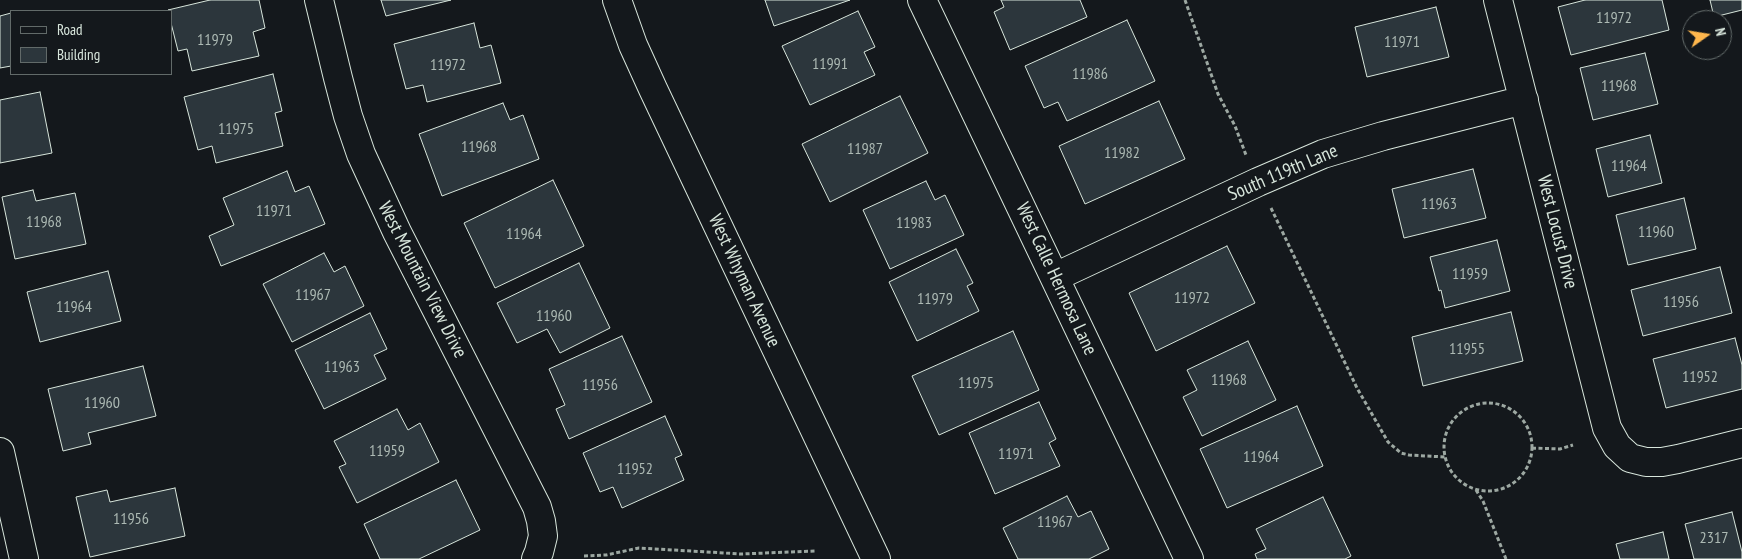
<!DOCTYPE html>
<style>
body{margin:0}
#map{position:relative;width:1742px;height:559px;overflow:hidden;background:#14181c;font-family:"PT Sans Narrow",sans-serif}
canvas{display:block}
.legend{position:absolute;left:10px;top:10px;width:162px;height:65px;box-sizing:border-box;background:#14181c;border:1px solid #626a69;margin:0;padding:6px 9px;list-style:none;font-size:15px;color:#d8e6dc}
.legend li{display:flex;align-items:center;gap:10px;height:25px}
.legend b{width:25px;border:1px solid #626a69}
.north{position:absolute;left:1682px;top:10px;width:50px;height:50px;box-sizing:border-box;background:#14181c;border:1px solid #626a69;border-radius:50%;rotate:77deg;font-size:14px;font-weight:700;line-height:20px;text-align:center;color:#d8e6dc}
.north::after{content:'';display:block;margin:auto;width:18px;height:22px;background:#ffb74d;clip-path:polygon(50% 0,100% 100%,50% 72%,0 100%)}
</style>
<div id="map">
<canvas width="1742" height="559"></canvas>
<ul class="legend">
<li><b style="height:6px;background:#14181c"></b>Road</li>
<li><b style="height:14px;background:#2c363c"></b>Building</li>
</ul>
<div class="north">N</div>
</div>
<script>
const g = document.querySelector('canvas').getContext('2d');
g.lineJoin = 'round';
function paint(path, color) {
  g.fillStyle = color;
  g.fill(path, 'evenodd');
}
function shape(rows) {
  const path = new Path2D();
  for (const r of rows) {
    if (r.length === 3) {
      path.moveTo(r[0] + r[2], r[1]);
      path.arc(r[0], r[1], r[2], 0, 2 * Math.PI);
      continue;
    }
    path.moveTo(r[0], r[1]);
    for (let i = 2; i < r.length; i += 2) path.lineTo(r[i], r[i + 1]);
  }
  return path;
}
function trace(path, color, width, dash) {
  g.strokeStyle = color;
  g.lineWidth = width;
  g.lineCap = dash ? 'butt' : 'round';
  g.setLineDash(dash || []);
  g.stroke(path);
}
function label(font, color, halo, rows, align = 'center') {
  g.font = font + ' "PT Sans Narrow",sans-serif';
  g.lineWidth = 4;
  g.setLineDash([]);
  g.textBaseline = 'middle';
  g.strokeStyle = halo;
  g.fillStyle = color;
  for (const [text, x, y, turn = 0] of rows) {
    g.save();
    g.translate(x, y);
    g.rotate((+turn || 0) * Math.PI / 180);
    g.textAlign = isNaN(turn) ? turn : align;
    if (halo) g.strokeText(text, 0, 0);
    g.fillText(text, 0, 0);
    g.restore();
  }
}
const building = shape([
 [210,0,259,0,265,28,253,32,259,56,192,71,187,49,178,51,171,23,171,11,168,10,210,0],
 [381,0,451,0,386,16,381,0],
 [765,0,850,0,774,26,765,0],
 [1001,0,1080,0,1087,17,1010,50,994,12,1004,7,1001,0],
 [1585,0,1662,0,1669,30,1571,55,1558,7,1585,0],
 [1710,0,1742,0,1742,10,1714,17,1710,0],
 [1436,7,1449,57,1367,77,1355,27,1436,7],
 [858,11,875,47,864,52,875,75,810,105,782,46,858,11],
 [11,13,11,66,0,68,0,16,11,13],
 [1127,20,1155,81,1067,121,1058,102,1044,108,1025,66,1127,20],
 [474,23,480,48,491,45,501,83,427,102,423,85,406,89,394,44,474,23],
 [1645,53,1658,104,1593,120,1580,68,1645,53],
 [273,74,282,111,275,113,283,146,216,163,212,146,198,150,184,97,273,74],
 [40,92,52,153,0,163,0,100,40,92],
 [900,96,928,153,830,202,802,144,900,96],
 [1159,101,1185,159,1085,204,1059,146,1159,101],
 [503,103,510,120,523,115,539,159,442,196,419,134,503,103],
 [1650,135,1662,183,1608,197,1596,149,1650,135],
 [1473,169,1486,218,1404,238,1392,189,1473,169],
 [287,171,295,192,309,186,325,224,221,266,209,236,234,225,223,198,287,171],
 [553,180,584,246,495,288,464,223,553,180],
 [926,181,935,200,945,195,964,235,890,269,863,210,926,181],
 [33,190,36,201,75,193,86,244,15,259,2,197,33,190],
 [1684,198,1696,249,1628,265,1616,215,1684,198],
 [1497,240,1510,291,1445,308,1441,290,1439,291,1430,257,1497,240],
 [1227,246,1255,303,1156,351,1129,293,1227,246],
 [956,249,973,283,967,286,979,311,917,341,889,282,956,249],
 [324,253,334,272,345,266,364,306,292,342,263,284,324,253],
 [579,263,610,328,560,353,547,329,517,343,497,303,579,263],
 [1720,267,1732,313,1643,336,1631,290,1720,267],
 [108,271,121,321,40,342,27,292,108,271],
 [1511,312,1523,361,1423,386,1412,337,1511,312],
 [370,313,387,349,374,355,386,379,324,409,295,350,370,313],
 [1013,331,1039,390,939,435,912,376,1013,331],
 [622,336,652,402,569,439,556,409,565,405,549,369,622,336],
 [1735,338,1742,365,1742,389,1666,408,1653,359,1735,338],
 [1248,341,1276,400,1202,436,1183,397,1197,390,1187,370,1248,341],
 [143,366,156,416,88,433,91,444,63,451,48,389,143,366],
 [1039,402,1056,439,1049,443,1060,466,995,494,969,433,1039,402],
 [1297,406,1323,466,1227,508,1200,449,1297,406],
 [397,409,408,430,420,423,439,462,357,503,339,467,346,464,334,441,397,409],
 [665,416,682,455,675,458,684,480,622,508,613,487,600,492,583,453,665,416],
 [456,480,480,530,419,559,380,559,364,524,456,480],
 [175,488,185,536,90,557,76,497,107,490,110,502,175,488],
 [1067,496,1078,517,1091,511,1109,549,1089,559,1018,559,1003,528,1067,496],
 [1323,497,1351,556,1345,559,1257,559,1255,554,1266,549,1256,529,1323,497],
 [1732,512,1742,552,1742,559,1694,559,1685,524,1732,512],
 [1663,532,1669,559,1620,559,1616,544,1663,532]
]);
paint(building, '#2c363c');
trace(building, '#d8e6dc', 1);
const street = shape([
 [319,0,338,78,348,116,361,154,397,232,537,507,541,521,543,536,539,552,536,559],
 [922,0,1189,559],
 [1498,0,1607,428,1617,446,1630,458,1646,462,1662,462,1678,459,1742,443],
 [1055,277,1258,182,1323,154,1383,136,1524,100],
 [0,452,24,559]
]);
const secondary = shape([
 [617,0,633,45,653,89,876,559]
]);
trace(street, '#d8e6dc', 30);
trace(secondary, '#d8e6dc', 30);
trace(shape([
 [1185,0,1218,94,1235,126,1246,155],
 [1271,208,1357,388,1388,442,1401,453,1409,455,1445,457],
 [1488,447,44],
 [1532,448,1560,449,1573,445],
 [1476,490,1483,501,1506,559],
 [584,556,606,555,639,548,741,554,815,551]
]), '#9da8a2', 3, [4, 2.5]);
trace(street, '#14181c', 28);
trace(secondary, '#14181c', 28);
label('16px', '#adbab4', null, [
 ["11972",1614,18],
 ["11979",215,40],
 ["11971",1402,42],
 ["11991",830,64],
 ["11972",448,65],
 ["11986",1090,74],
 ["11968",1619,86],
 ["11975",236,129],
 ["11968",479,147],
 ["11987",865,149],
 ["11982",1122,153],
 ["11964",1629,166],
 ["11963",1439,204],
 ["11971",274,211],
 ["11968",44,222],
 ["11983",914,223],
 ["11960",1656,232],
 ["11964",524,234],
 ["11959",1470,274],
 ["11967",313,295],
 ["11972",1192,298],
 ["11979",935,299],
 ["11956",1681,302],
 ["11964",74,307],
 ["11960",554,316],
 ["11955",1467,349],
 ["11963",342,367],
 ["11952",1700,377],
 ["11968",1229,380],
 ["11975",976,383],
 ["11956",600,385],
 ["11960",102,403],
 ["11959",387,451],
 ["11971",1016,454],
 ["11964",1261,457],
 ["11952",635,469],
 ["11956",131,519],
 ["11967",1055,522],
 ["2317",1714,538]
]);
label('19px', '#d8e6dc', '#14181c', [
 ["South 119th Lane",1283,173,-23],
 ["West Locust Drive",1557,232,76],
 ["West Calle Hermosa Lane",1056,279,65],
 ["West Mountain View Drive",422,280,63],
 ["West Whyman Avenue",744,281,65]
]);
</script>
